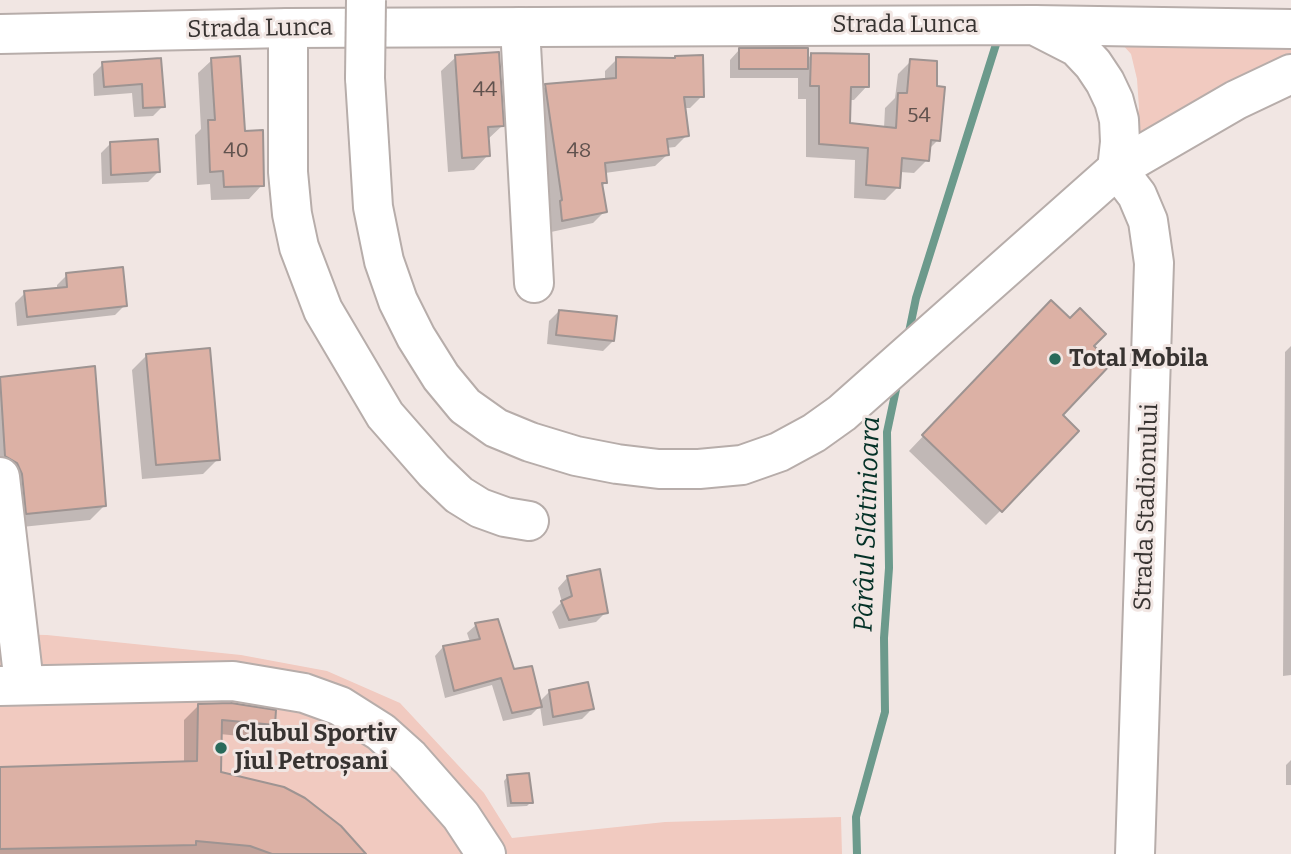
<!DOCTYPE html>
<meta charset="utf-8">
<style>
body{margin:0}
canvas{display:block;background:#f1e6e3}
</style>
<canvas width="1291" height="854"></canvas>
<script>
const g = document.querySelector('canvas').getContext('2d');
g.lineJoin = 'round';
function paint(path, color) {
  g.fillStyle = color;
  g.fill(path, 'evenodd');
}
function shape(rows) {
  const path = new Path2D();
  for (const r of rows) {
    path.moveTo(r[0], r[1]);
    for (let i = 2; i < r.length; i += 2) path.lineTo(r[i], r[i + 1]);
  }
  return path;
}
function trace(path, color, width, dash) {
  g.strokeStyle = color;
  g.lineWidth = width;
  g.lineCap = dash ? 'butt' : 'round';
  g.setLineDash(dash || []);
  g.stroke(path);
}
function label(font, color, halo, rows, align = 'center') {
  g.font = font + ' Bitter,serif';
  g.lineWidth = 6;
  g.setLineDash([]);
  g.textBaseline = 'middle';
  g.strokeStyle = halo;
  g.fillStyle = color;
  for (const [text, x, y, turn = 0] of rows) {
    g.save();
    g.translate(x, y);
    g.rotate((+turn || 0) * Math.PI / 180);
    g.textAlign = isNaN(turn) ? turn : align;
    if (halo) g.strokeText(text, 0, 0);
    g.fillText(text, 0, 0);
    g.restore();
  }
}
paint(shape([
 [1112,33,1291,38,1291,60,1133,142,1139,108,1137,79,1131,54],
 [0,634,47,635,241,655,327,671,400,703,484,793,512,838,665,822,841,817,842,854,0,854]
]), '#f1cac0');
paint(shape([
 [739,50,806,60,811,55,867,86,854,100,849,100,849,124,884,128,885,108,895,98,898,74,911,61,938,140,928,150,927,160,914,173,900,172,898,187,885,200,854,198,855,160,806,157,806,99,798,99,798,78,730,78,730,60],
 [456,57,502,126,487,140,488,155,474,170,448,172,441,71],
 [617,59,702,96,690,108,684,108,687,135,675,147,666,148,667,155,655,166,605,173,606,182,601,187,605,211,593,223,551,232,550,213,534,98,546,86,605,81,605,71],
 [160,60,163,106,153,116,134,117,132,93,94,96,93,74,103,64],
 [212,60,243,133,262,185,249,199,211,200,210,184,197,185,195,135,201,129,198,73],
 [111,143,158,172,148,182,102,184,101,153],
 [67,275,125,305,115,315,17,326,15,303,25,293,57,289,57,285],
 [559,311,613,341,603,351,547,344,549,321],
 [1036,317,1092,347,1060,416,1001,510,986,525,909,451],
 [1291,346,1291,675,1283,676,1285,352],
 [147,355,218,459,203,474,142,479,132,370],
 [94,368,105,505,90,520,12,528,0,477,0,379],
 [567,578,606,612,596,622,559,629,552,612,562,602,558,588],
 [476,625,539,702,550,691,592,709,582,719,543,726,540,706,531,715,503,721,492,685,445,698,435,656,443,647,470,642,467,633],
 [199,705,273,724,259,738,220,734,219,773,363,854,0,854,0,768,184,764,184,720],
 [1291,760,1291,785,1286,785,1286,765],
 [508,776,531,802,527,806,507,807,504,781]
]), '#0003');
trace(shape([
 [908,337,916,298,998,38],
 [857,854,856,817,885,712,884,638,889,568,887,432,898,380]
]), '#6c9a8c', 8);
const building = shape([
 [739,48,808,48,808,69,739,69,739,48],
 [499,52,504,126,488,127,490,156,462,158,455,55,499,52],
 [811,53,869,54,869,87,851,87,850,123,896,128,898,93,907,93,910,59,937,61,937,86,945,87,940,141,931,140,929,161,902,158,900,188,866,185,868,148,819,144,819,86,810,86,811,53],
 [703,55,704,97,684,97,689,136,667,139,669,155,605,163,607,183,602,183,607,212,562,221,560,201,562,200,545,84,616,78,616,57,675,58,675,56,703,55],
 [240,56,245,131,263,130,264,186,224,187,223,171,210,172,208,120,215,120,211,58,240,56],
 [161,58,165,107,143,108,142,84,104,87,102,62,161,58],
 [158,139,160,172,111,175,110,142,158,139],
 [123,267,127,306,27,317,24,291,67,287,66,273,123,267],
 [1051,300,1070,318,1080,308,1106,334,1094,346,1112,363,1063,415,1079,431,1002,512,922,435,1051,300],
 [559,310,617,316,614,341,556,335,559,310],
 [210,348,220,460,156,465,146,354,210,348],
 [95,366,106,506,26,514,22,474,17,463,5,456,0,377,95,366],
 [600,569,608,613,569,620,561,601,572,596,567,576,600,569],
 [498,619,514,669,532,666,542,707,512,713,501,678,454,691,443,646,480,639,475,623,498,619],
 [588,682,594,709,553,717,549,690,588,682],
 [231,703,276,710,275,725,222,720,221,772,284,787,305,798,341,826,366,854,272,854,250,846,196,841,196,845,0,849,0,767,197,761,198,704,231,703],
 [529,773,533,803,511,803,507,775,529,773]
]);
paint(building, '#dcb1a5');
trace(building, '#9e9492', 2);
const minor = shape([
 [1034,25,1291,29],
 [520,27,534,283],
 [288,28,288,172,292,214,299,247,323,310,385,415,434,471,459,495,480,508,505,517,529,521],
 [0,477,24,684],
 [0,686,233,681,304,693,340,706,381,732,410,758,461,816,486,854],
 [1135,854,1154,263,1148,221,1137,195,1117,169,1236,100,1291,74]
]);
const major = shape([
 [0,34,288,28,1034,25,1077,47,1093,64,1105,82,1114,101,1119,120,1120,142,1117,169,842,413,814,433,779,452,742,465,699,469,659,469,617,464,576,456,530,442,496,428,465,406,441,377,416,337,398,301,384,261,373,207,365,78]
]);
trace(minor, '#b7adaa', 42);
trace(major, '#b7adaa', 42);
trace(minor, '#fff', 38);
trace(major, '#fff', 38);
const majorBridge = shape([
 [365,78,366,0]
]);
trace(majorBridge, '#b7adaa', 42, []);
trace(majorBridge, '#fff', 38);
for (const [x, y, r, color] of [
 [1055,359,7,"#296a5a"],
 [221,748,7,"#296a5a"]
]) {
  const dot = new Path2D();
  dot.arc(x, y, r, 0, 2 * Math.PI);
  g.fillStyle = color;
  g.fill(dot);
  trace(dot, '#f1e6e3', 2.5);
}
label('21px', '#60524e', null, [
 ["44",485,90],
 ["54",919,116],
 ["40",236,151],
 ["48",579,151]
]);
label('24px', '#373331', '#f1e6e3', [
 ["Strada Lunca",905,25],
 ["Strada Lunca",260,29,-1],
 ["Strada Stadionului",1147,507,-88]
]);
label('bold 24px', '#373331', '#f1e6e3', [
 ["Total Mobila",1069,359],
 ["Clubul Sportiv",235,734],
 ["Jiul Petroșani",235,762]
], 'left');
label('italic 26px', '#043127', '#f1e6e3', [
 ["Pârâul Slătinioara",868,524,-88]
]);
</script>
